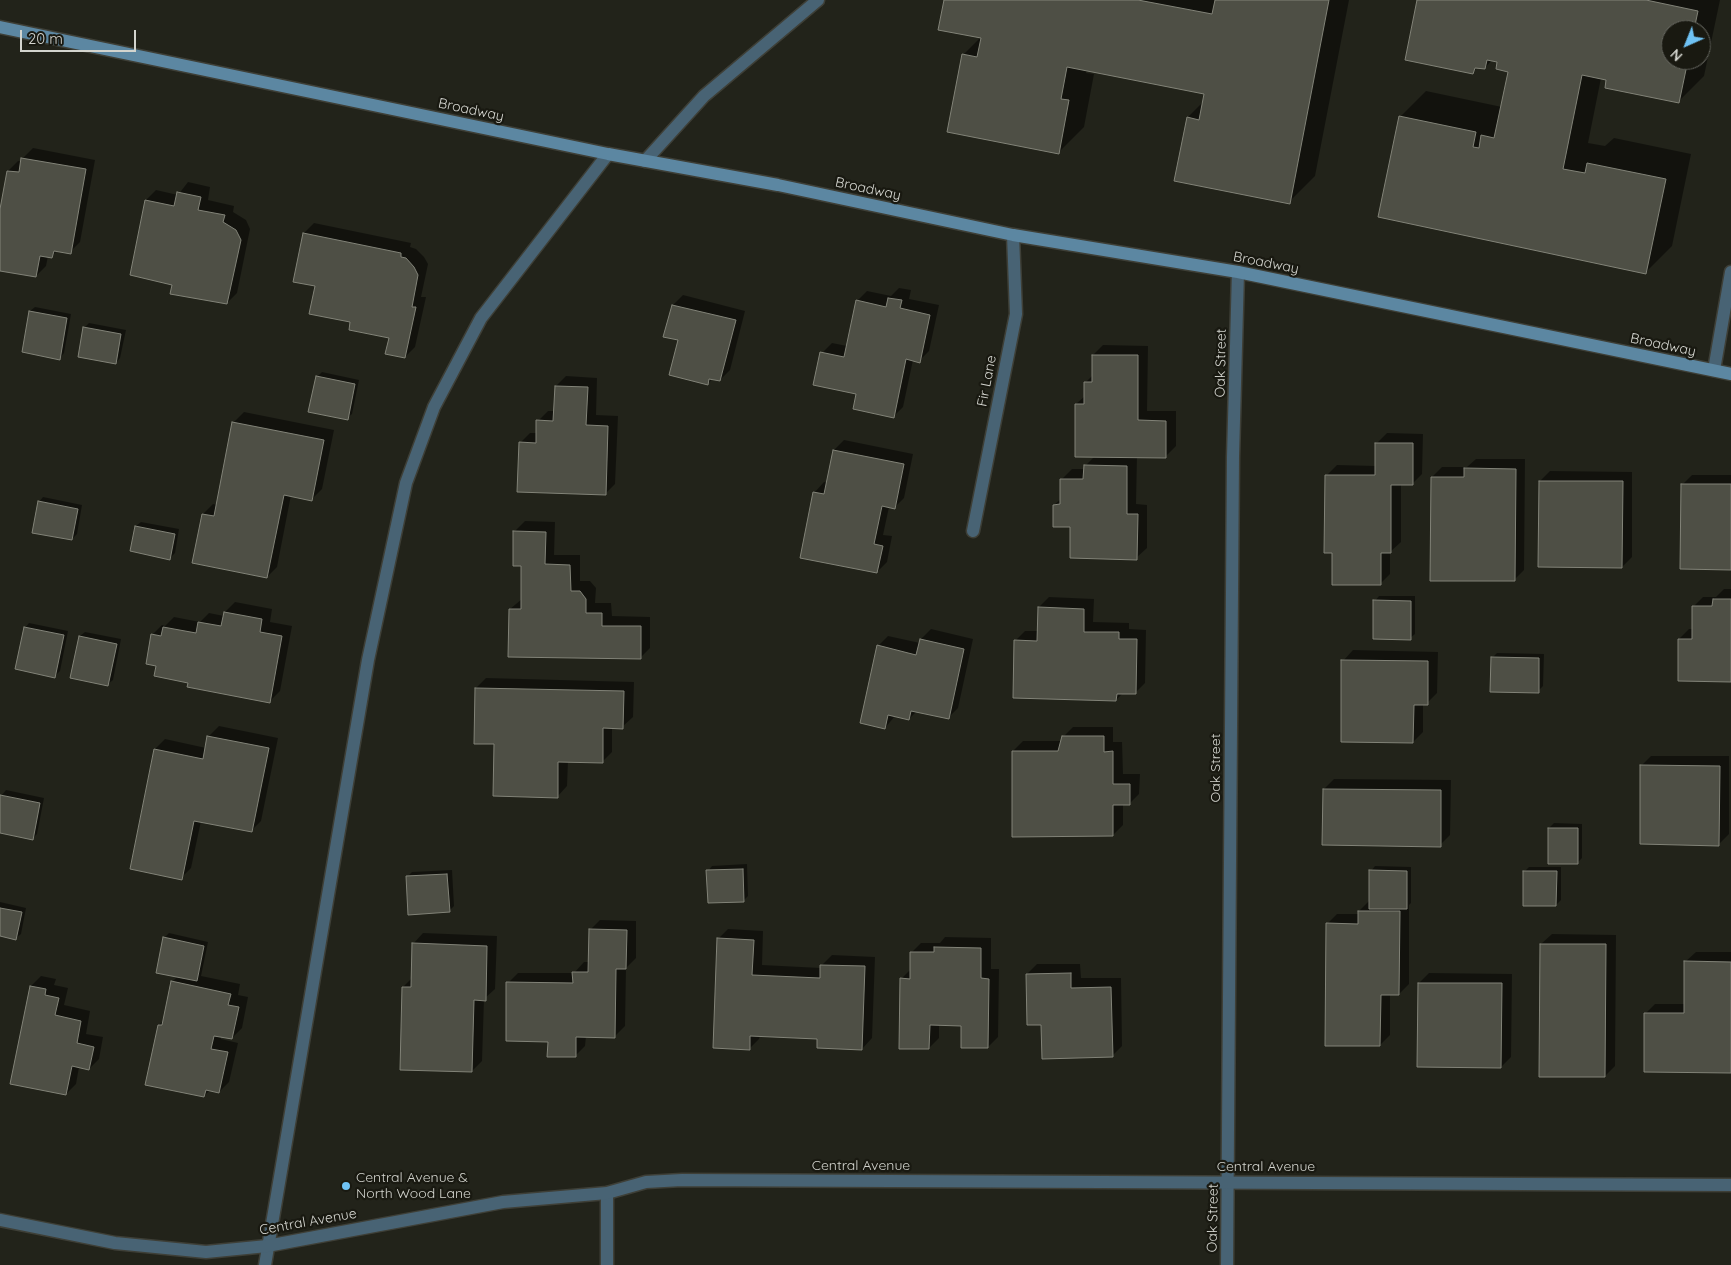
<!DOCTYPE html>
<style>
body{margin:0}
#map{position:relative;width:1731px;height:1265px;overflow:hidden;background:#22231a;font-family:Quicksand,sans-serif}
canvas{display:block}
.north{position:absolute;left:1661px;top:20px;width:50px;height:50px;box-sizing:border-box;background:#191911;border:1px solid #63645d;border-radius:50%;rotate:224deg;font-size:14px;font-weight:700;line-height:20px;text-align:center;color:#d3d4ce}
.north::after{content:'';display:block;margin:auto;width:18px;height:22px;background:#6fc2f4;clip-path:polygon(50% 0,100% 100%,50% 72%,0 100%)}
.scale{position:absolute;left:20px;top:30px;width:116px;height:22px;box-sizing:border-box;border:2px solid #d3d4ce;border-top:0;padding-left:6px;font-size:15px;line-height:18px;white-space:nowrap;color:#d3d4ce;-webkit-text-stroke:4px #191911;paint-order:stroke}
</style>
<div id="map">
<canvas width="1731" height="1265"></canvas>
<div class="north">N</div>
<div class="scale">20 m</div>
</div>
<script>
const g = document.querySelector('canvas').getContext('2d');
g.lineJoin = 'round';
function paint(path, color) {
  g.fillStyle = color;
  g.fill(path, 'evenodd');
}
function shape(rows) {
  const path = new Path2D();
  for (const r of rows) {
    path.moveTo(r[0], r[1]);
    for (let i = 2; i < r.length; i += 2) path.lineTo(r[i], r[i + 1]);
  }
  return path;
}
function trace(path, color, width, dash) {
  g.strokeStyle = color;
  g.lineWidth = width;
  g.lineCap = dash ? 'butt' : 'round';
  g.setLineDash(dash || []);
  g.stroke(path);
}
function label(font, color, halo, rows, align = 'center') {
  g.font = font + ' Quicksand,sans-serif';
  g.lineWidth = 4.5;
  g.setLineDash([]);
  g.textBaseline = 'middle';
  g.strokeStyle = halo;
  g.fillStyle = color;
  for (const [text, x, y, turn = 0] of rows) {
    g.save();
    g.translate(x, y);
    g.rotate((+turn || 0) * Math.PI / 180);
    g.textAlign = isNaN(turn) ? turn : align;
    if (halo) g.strokeText(text, 0, 0);
    g.fillText(text, 0, 0);
    g.restore();
  }
}
paint(shape([
 [945,0,1349,0,1315,176,1289,202,1188,117,1204,101,1205,93,1087,69,1086,73,1094,74,1084,127,1058,153,963,55,981,37],
 [1418,0,1720,0,1704,76,1678,102,1601,78,1588,143,1605,146,1614,138,1691,154,1672,246,1646,272,1400,117,1426,91,1502,107,1509,71,1499,61,1492,60,1485,68,1478,67,1473,72],
 [1671,30,1701,30,1701,60,1671,60],
 [33,148,95,160,80,242,70,252,58,250,52,256,48,256,46,266,36,276,0,269,0,216,8,171,18,161,22,162,23,158],
 [188,182,210,187,208,200,234,206,233,212,246,220,250,229,237,293,227,303,174,284,146,200,156,190,178,195],
 [314,223,411,243,410,247,416,249,424,257,428,264,421,297,426,297,415,347,405,357,390,337,352,321,317,285,304,233],
 [899,288,911,290,909,299,939,305,929,351,919,361,913,360,903,407,893,417,857,394,822,353,832,343,847,346,857,301,867,291,891,296],
 [683,295,745,311,730,370,720,380,713,378,708,384,680,339,665,336,673,305],
 [35,307,71,314,64,353,60,358,30,311],
 [89,323,126,330,120,358,116,363,84,328],
 [1103,345,1148,346,1147,411,1176,411,1176,446,1166,456,1137,456,1136,504,1147,505,1147,548,1136,558,1071,526,1054,505,1062,498,1062,479,1072,469,1085,469,1085,466,1095,456,1076,404,1085,396,1085,383,1093,375,1093,355],
 [322,372,359,380,352,414,347,418,317,377],
 [566,376,597,378,596,415,618,416,615,484,605,494,520,443,530,433,537,433,538,421,548,411,555,411,556,386],
 [244,412,334,430,322,489,312,499,291,495,277,567,267,577,203,514,213,504,217,505,234,422],
 [1387,433,1423,434,1422,474,1412,484,1401,484,1401,542,1390,552,1390,574,1380,584,1333,552,1327,475,1337,465,1376,466,1377,443],
 [844,440,913,454,904,498,894,508,889,507,883,535,892,536,887,562,877,572,814,493,824,482,828,483,834,450],
 [1476,459,1525,459,1524,570,1514,580,1432,477,1442,467,1467,467],
 [1550,471,1632,472,1632,557,1622,567,1540,481],
 [1692,475,1731,475,1731,569,1682,485],
 [43,497,82,505,77,534,72,539,39,502],
 [525,521,555,522,554,555,580,555,580,581,590,581,596,588,595,603,611,603,612,616,650,617,650,648,640,658,510,609,522,599,523,565,514,532],
 [141,522,179,529,175,553,170,558,136,526],
 [1724,589,1731,589,1731,680,1679,639,1689,629,1693,629,1693,607,1703,597,1716,597],
 [1379,596,1415,596,1415,634,1410,638,1375,601],
 [1049,597,1094,599,1093,622,1129,623,1129,629,1146,630,1145,683,1135,693,1123,693,1116,700,1015,641,1025,631,1038,631,1039,607],
 [235,602,272,609,270,622,292,626,280,691,270,701,189,682,158,665,152,635,162,625,165,626,174,617,200,622,209,613,224,616,225,612],
 [29,623,68,631,60,671,55,676,25,628],
 [931,629,973,639,958,708,948,718,917,711,909,719,895,716,885,728,878,646,888,636,920,643,921,639],
 [85,632,121,639,113,680,108,684,80,636],
 [1353,650,1438,652,1437,693,1427,703,1423,703,1423,732,1413,742,1343,661],
 [1497,653,1544,654,1543,686,1538,691,1492,658],
 [486,678,634,682,633,717,622,727,612,727,612,752,602,762,568,761,567,786,557,797,495,743,476,688],
 [219,726,278,738,261,821,251,831,201,821,191,868,181,878,155,749,165,739,206,748,209,736],
 [1073,727,1113,727,1113,742,1122,742,1123,774,1140,774,1139,794,1129,804,1123,804,1123,825,1113,835,1013,751,1023,741,1062,741,1063,737],
 [1651,756,1729,756,1729,834,1719,844,1641,766],
 [1334,779,1451,780,1450,835,1440,845,1324,789],
 [6,790,44,798,37,834,32,839,0,832,0,802,2,795],
 [1554,823,1582,824,1582,858,1577,863,1549,828],
 [747,864,748,896,743,901,708,871,712,866],
 [1375,866,1411,867,1411,903,1409,905,1409,984,1399,994,1390,994,1390,1035,1380,1045,1327,924,1337,914,1359,914,1359,911,1369,901,1371,871],
 [1529,867,1561,867,1561,900,1556,905,1524,872],
 [452,870,454,906,449,911,407,877,412,872],
 [0,902,26,908,21,934,16,938,0,935],
 [600,920,636,921,636,958,626,968,625,1026,615,1036,586,1036,585,1046,575,1056,549,1040,508,983,518,973,574,973,584,962,590,962,590,930],
 [728,929,763,931,762,965,821,968,821,966,832,955,875,957,872,1038,862,1049,819,1038,760,1035,759,1039,749,1049,718,939],
 [169,933,208,942,201,976,240,984,238,995,248,997,242,1028,232,1038,221,1036,221,1039,238,1043,229,1082,219,1092,210,1090,204,1096,159,1025,164,1020,172,982,178,976,164,938],
 [423,933,497,936,495,989,484,999,482,1061,472,1071,403,987,412,978,413,944],
 [1552,934,1616,935,1615,1066,1605,1076,1541,944],
 [945,937,991,938,991,969,999,969,998,1037,988,1047,962,1024,939,1024,939,1038,929,1048,901,979,911,969,911,953,921,943,940,943],
 [1696,952,1731,952,1731,1072,1645,1014,1655,1004,1685,1004,1685,962],
 [1037,964,1080,964,1081,978,1121,978,1122,1046,1112,1056,1043,1024,1027,974],
 [1429,973,1512,974,1511,1057,1501,1067,1419,983],
 [41,976,56,979,54,985,68,988,64,1005,90,1011,86,1034,103,1037,99,1059,89,1069,79,1067,76,1084,66,1094,31,986]
]), '#0007');
const building = shape([
 [944,0,1138,0,1212,14,1215,0,1329,0,1290,204,1174,181,1187,117,1199,120,1204,94,1067,67,1061,99,1069,100,1059,154,947,132,962,54,977,57,981,38,938,30,944,0],
 [1417,0,1646,0,1698,11,1694,30,1671,30,1671,60,1688,60,1679,103,1605,88,1606,80,1582,75,1563,169,1585,173,1587,163,1666,179,1646,274,1378,217,1399,116,1476,132,1473,147,1479,148,1481,135,1494,138,1508,72,1496,69,1497,62,1487,60,1485,69,1475,68,1473,74,1405,60,1417,0],
 [21,158,86,169,71,254,54,251,52,258,40,256,36,277,0,271,0,209,7,171,19,172,21,158],
 [177,192,201,197,198,210,225,215,223,222,236,230,241,240,227,304,170,294,172,285,130,275,145,200,174,206,177,192],
 [303,233,401,253,401,257,406,258,414,267,418,275,412,307,416,307,405,358,385,354,389,338,349,330,350,322,309,314,315,286,293,282,303,233],
 [888,298,902,300,900,308,930,315,920,363,906,359,894,418,853,409,856,394,813,385,820,352,844,357,856,300,886,307,888,298],
 [672,305,736,320,720,381,709,379,708,385,669,375,678,340,663,337,672,305],
 [29,311,67,318,60,360,22,352,29,311],
 [83,327,121,334,116,364,78,357,83,327],
 [1092,355,1138,355,1138,420,1166,421,1166,458,1075,457,1075,404,1084,404,1084,382,1092,382,1092,355],
 [316,376,355,384,348,420,308,412,316,376],
 [555,386,588,387,586,425,608,426,606,495,517,492,519,442,536,443,536,420,553,421,555,386],
 [232,422,324,440,312,501,284,495,267,578,192,563,202,514,214,516,232,422],
 [1375,443,1413,443,1413,485,1391,485,1391,553,1381,553,1381,585,1332,585,1332,553,1324,553,1325,475,1375,475,1375,443],
 [833,450,904,464,895,509,882,506,874,544,883,546,877,573,800,558,813,492,824,494,833,450],
 [1084,465,1127,466,1127,514,1138,514,1137,560,1070,558,1070,527,1053,527,1053,505,1060,504,1060,479,1083,479,1084,465],
 [1464,468,1516,469,1515,581,1430,581,1431,477,1464,477,1464,468],
 [1539,481,1623,481,1622,568,1538,567,1539,481],
 [1681,484,1731,484,1731,570,1680,569,1681,484],
 [38,501,78,509,72,540,32,533,38,501],
 [135,526,175,534,170,560,130,551,135,526],
 [513,531,546,532,545,564,570,565,571,591,580,591,586,599,586,613,602,613,602,626,641,626,641,659,508,657,509,609,521,609,521,566,513,566,513,531],
 [1713,599,1731,599,1731,682,1678,681,1678,639,1692,639,1692,606,1712,606,1713,599],
 [1373,600,1411,601,1411,640,1373,639,1373,600],
 [1038,607,1084,609,1084,632,1119,632,1119,639,1137,639,1136,694,1117,694,1116,701,1013,698,1014,640,1037,641,1038,607],
 [224,612,262,619,260,632,282,636,270,703,187,687,188,683,154,676,156,666,146,664,151,634,161,636,163,627,196,633,198,622,221,626,224,612],
 [24,627,64,635,55,678,15,669,24,627],
 [79,636,117,644,108,686,70,678,79,636],
 [920,639,964,649,949,719,911,711,909,720,888,715,885,729,860,723,877,645,916,655,920,639],
 [1491,657,1539,658,1539,693,1490,692,1491,657],
 [1341,660,1428,661,1428,705,1414,705,1413,743,1341,742,1341,660],
 [475,688,624,691,623,729,603,728,603,763,558,762,558,798,493,796,494,744,474,744,475,688],
 [207,736,269,748,252,832,194,821,182,880,130,869,154,749,203,759,207,736],
 [1062,736,1104,736,1104,752,1113,751,1113,784,1130,784,1130,805,1113,805,1113,836,1012,837,1012,751,1058,751,1062,736],
 [1640,765,1720,766,1719,846,1640,844,1640,765],
 [1323,789,1441,790,1441,847,1322,845,1323,789],
 [0,795,40,803,33,840,0,833,0,795],
 [1548,828,1578,828,1578,864,1548,864,1548,828],
 [743,869,744,902,708,903,706,870,743,869],
 [1369,870,1407,871,1407,909,1369,909,1369,870],
 [1523,871,1557,871,1556,906,1523,906,1523,871],
 [447,874,450,912,408,915,406,876,447,874],
 [0,908,22,912,16,940,0,936,0,908],
 [1358,911,1400,911,1399,995,1381,995,1380,1046,1325,1046,1326,923,1358,924,1358,911],
 [589,929,627,930,626,969,616,969,615,1038,576,1037,576,1057,547,1057,548,1042,506,1041,506,982,573,983,572,972,588,972,589,929],
 [163,937,204,946,197,981,156,973,163,937],
 [717,938,754,940,752,975,820,978,820,965,865,966,862,1050,817,1048,817,1039,750,1036,750,1050,713,1048,717,938],
 [412,943,487,946,486,1001,474,1000,472,1072,400,1070,402,987,411,987,412,943],
 [1540,944,1606,944,1605,1077,1539,1077,1540,944],
 [934,947,981,948,981,978,989,979,988,1048,961,1048,961,1026,930,1025,929,1049,899,1049,900,978,910,979,910,952,934,952,934,947],
 [1684,961,1731,962,1731,1073,1644,1072,1644,1013,1684,1013,1684,961],
 [1071,973,1071,988,1111,987,1113,1057,1042,1059,1041,1025,1027,1025,1026,974,1071,973],
 [171,981,231,994,228,1005,239,1007,232,1039,214,1036,211,1049,228,1052,219,1093,206,1090,204,1097,145,1085,158,1025,162,1025,171,981],
 [1418,983,1502,983,1501,1068,1417,1067,1418,983],
 [30,986,46,989,45,995,59,998,55,1015,81,1021,77,1043,94,1047,89,1070,72,1066,66,1095,10,1084,30,986]
]);
paint(building, '#4e4f45');
trace(building, '#828378', 1);
const minor = shape([
 [645,161,704,96,818,0],
 [1714,370,1731,272],
 [973,531,1016,314,1013,235],
 [265,1265,368,660,406,483,434,407,481,318,608,154],
 [607,1265,607,1193],
 [1227,1265,1233,457,1238,272]
]);
const tertiary = shape([
 [0,1220,115,1243,206,1252,267,1246,503,1202,607,1193,646,1182,682,1180,1731,1185]
]);
const secondary = shape([
 [0,27,608,154,778,185,1013,235,1238,272,1731,374]
]);
trace(minor, '#3e3f37', 15);
trace(tertiary, '#3e3f37', 15);
trace(secondary, '#3e3f37', 15);
trace(minor, '#486374', 12);
trace(tertiary, '#486374', 12);
trace(secondary, '#5c87a2', 12);
for (const [x, y, r, color] of [
 [346,1186,5,"#6fc2f4"]
]) {
  const dot = new Path2D();
  dot.arc(x, y, r, 0, 2 * Math.PI);
  g.fillStyle = color;
  g.fill(dot);
  trace(dot, '#191911', 2);
}
label('14px', '#d3d4ce', '#191911', [
 ["Broadway",471,110,12],
 ["Broadway",868,189,12],
 ["Broadway",1266,263,11],
 ["Broadway",1663,345,12],
 ["Oak Street",1221,363,-89],
 ["Fir Lane",987,381,-79],
 ["Oak Street",1216,768,-90],
 ["Central Avenue",861,1166],
 ["Central Avenue",1266,1167],
 ["Oak Street",1213,1218,-89],
 ["Central Avenue",308,1222,-10]
]);
label('14px', '#d3d4ce', '#191911', [
 ["Central Avenue &",356,1178],
 ["North Wood Lane",356,1194]
], 'left');
</script>
